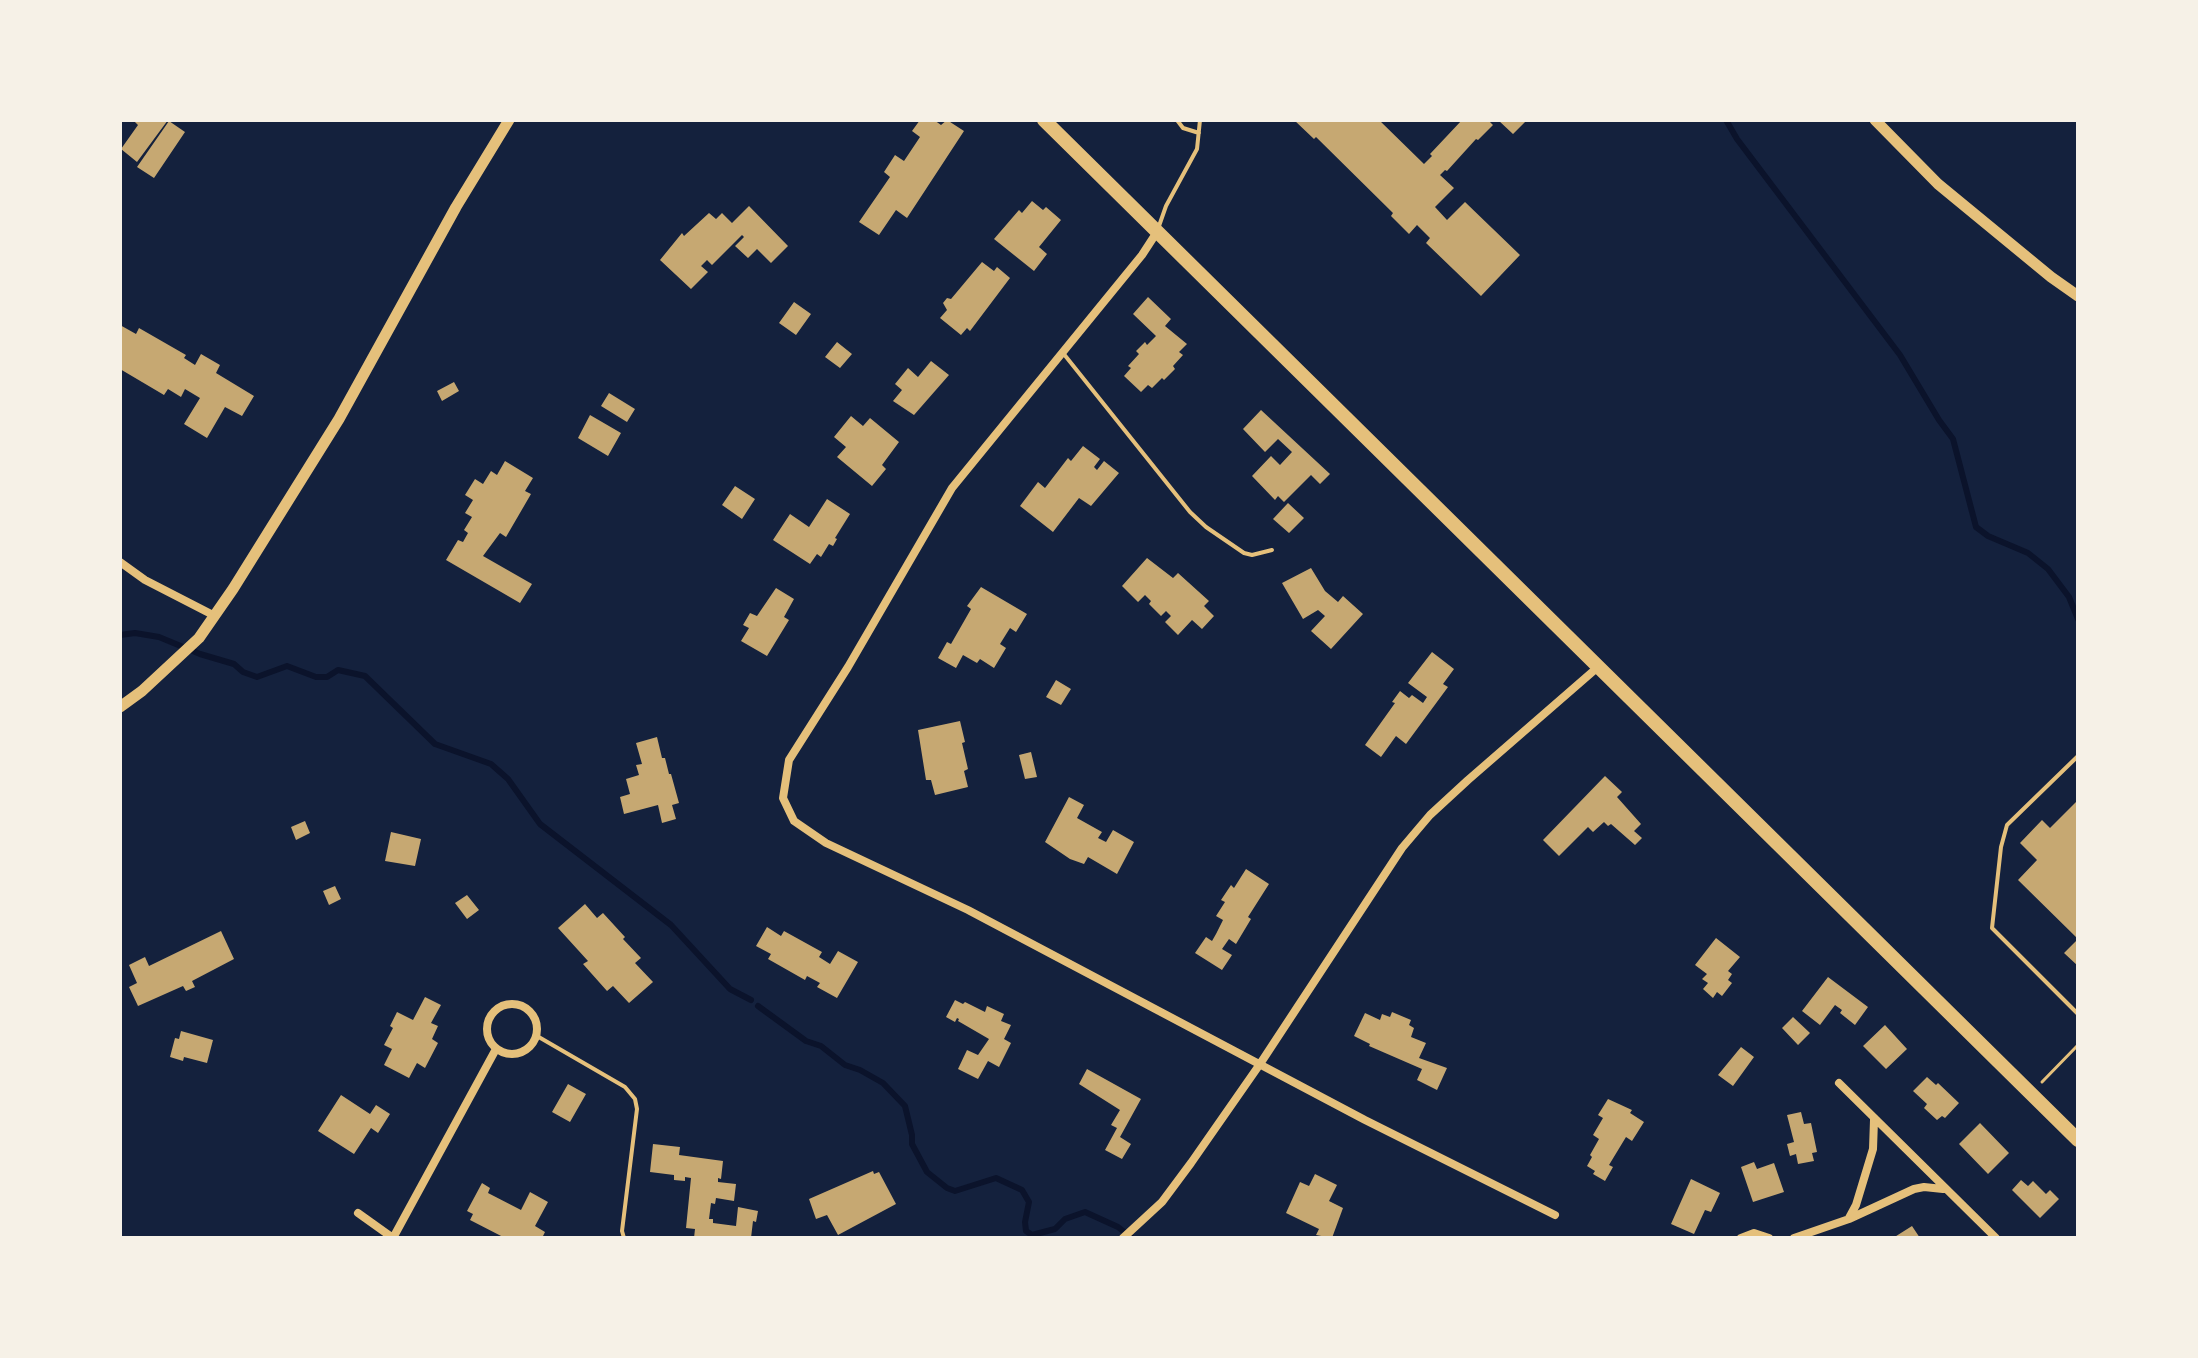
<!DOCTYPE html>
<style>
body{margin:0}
#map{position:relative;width:2198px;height:1358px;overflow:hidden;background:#14213d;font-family:"Alegreya Sans",sans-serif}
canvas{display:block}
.frame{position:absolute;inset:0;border:122px solid #f6f1e7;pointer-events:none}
</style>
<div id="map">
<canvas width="2198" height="1358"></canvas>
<div class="frame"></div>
</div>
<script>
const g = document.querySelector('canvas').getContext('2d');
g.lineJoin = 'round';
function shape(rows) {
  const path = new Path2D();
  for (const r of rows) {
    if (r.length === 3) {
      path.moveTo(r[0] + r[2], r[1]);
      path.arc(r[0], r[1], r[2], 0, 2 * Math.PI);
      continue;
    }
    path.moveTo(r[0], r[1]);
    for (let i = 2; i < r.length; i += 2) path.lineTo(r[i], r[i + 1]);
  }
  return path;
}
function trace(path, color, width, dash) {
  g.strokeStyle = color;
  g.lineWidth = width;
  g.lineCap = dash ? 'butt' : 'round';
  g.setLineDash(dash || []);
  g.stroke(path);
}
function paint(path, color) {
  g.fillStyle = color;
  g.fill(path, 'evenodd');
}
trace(shape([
 [1726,120,1737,139,1900,355,1939,420,1953,439,1976,527,1988,536,2028,553,2048,569,2069,597,2078,619],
 [120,635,135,633,159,637,200,654,234,664,243,672,257,677,287,666,316,677,327,677,338,670,365,676,435,744,491,764,508,779,540,824,671,925,730,989,751,1000],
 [758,1006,806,1041,821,1046,845,1065,860,1070,883,1083,905,1106,912,1135,912,1144,927,1172,947,1188,955,1191,996,1178,1022,1190,1029,1202,1025,1222,1026,1231,1032,1235,1055,1229,1065,1219,1085,1212,1118,1227,1132,1238]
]), '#0b132b', 6);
paint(shape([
 [133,120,168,120,137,162,121,149,138,125],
 [920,120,934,120,941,125,947,120,964,131,907,218,896,210,879,235,859,222,890,177,884,172,895,155,904,161,920,137,912,131],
 [1294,120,1379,120,1424,164,1432,156,1430,154,1462,120,1488,120,1493,125,1478,140,1476,139,1447,171,1445,170,1440,175,1454,188,1435,207,1447,220,1465,202,1520,255,1481,296,1426,243,1430,238,1417,225,1409,234,1391,216,1393,213,1316,137,1314,139],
 [1498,120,1527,120,1513,134],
 [169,121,185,132,154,178,137,167],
 [1032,201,1043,210,1046,207,1061,220,1039,247,1047,254,1034,271,994,239,1019,210,1022,213],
 [749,206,788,246,771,263,757,249,748,258,735,246,744,237,742,235,712,265,707,260,701,266,708,272,691,289,660,260,682,233,684,236,709,213,716,219,722,213,732,223],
 [982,262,994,271,997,267,1010,278,970,331,967,328,961,335,940,318,947,310,943,303,947,298,951,299],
 [1148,297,1171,319,1165,326,1187,344,1179,352,1183,355,1173,366,1175,369,1164,380,1162,378,1152,388,1148,385,1141,392,1124,376,1131,368,1128,366,1139,354,1136,351,1145,342,1147,345,1156,336,1133,314],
 [794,302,811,314,796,335,779,323],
 [120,325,136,334,139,328,186,355,184,358,195,365,201,354,220,365,216,373,254,396,242,416,225,407,207,438,184,424,200,398,185,389,181,397,168,389,164,395,120,369],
 [837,342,852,354,840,368,825,357],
 [931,361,949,375,914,415,893,401,902,390,895,384,908,368,918,377],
 [454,382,459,391,442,401,437,391],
 [609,393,635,409,627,422,601,406],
 [1261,410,1330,474,1320,484,1311,475,1284,502,1278,496,1275,500,1252,476,1271,456,1280,465,1292,452,1278,439,1265,452,1243,429],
 [590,415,621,433,608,456,578,438],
 [851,416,863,426,870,418,899,442,882,465,886,469,872,486,837,457,846,447,834,437],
 [1083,446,1100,459,1094,467,1097,470,1104,461,1119,473,1091,506,1079,498,1053,532,1020,506,1038,482,1045,488,1068,458,1071,461],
 [505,461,533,478,525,491,531,494,506,537,500,533,483,556,532,584,520,603,446,560,458,540,463,542,468,533,464,530,472,517,465,513,473,500,465,495,475,479,483,484,491,471,497,475],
 [735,486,755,499,742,519,722,505],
 [827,499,850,514,835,538,837,539,833,546,829,544,821,557,817,554,810,564,773,540,790,514,809,527],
 [1288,503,1304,518,1289,533,1273,519],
 [1147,558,1173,578,1178,573,1209,601,1204,606,1214,616,1202,629,1192,620,1178,635,1165,622,1171,616,1166,611,1161,616,1149,604,1151,601,1145,595,1138,602,1122,586],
 [1311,568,1325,591,1338,602,1343,596,1363,614,1331,649,1311,631,1325,616,1318,610,1303,619,1282,583],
 [981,587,1027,614,1016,632,1010,628,1000,644,1006,648,994,668,980,659,977,663,963,655,956,668,938,658,947,642,951,644,971,609,967,606],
 [776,588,794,599,784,617,789,620,767,656,741,641,749,628,743,625,750,613,757,616],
 [1432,652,1454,669,1443,684,1448,687,1406,744,1396,736,1381,757,1365,745,1395,703,1392,702,1400,691,1409,698,1412,695,1423,703,1427,697,1408,683],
 [1056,680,1071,689,1061,705,1046,697],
 [960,721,965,742,962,743,968,769,964,771,968,787,935,795,931,780,926,780,918,730],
 [657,737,662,758,665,758,669,774,671,774,679,803,672,805,676,819,662,823,658,805,624,814,620,797,630,794,626,779,639,775,636,765,642,764,636,743],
 [1031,752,1037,777,1025,779,1019,755],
 [1605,776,1622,792,1617,797,1641,824,1634,831,1642,838,1635,845,1611,824,1608,826,1604,822,1593,832,1588,827,1559,856,1543,840],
 [1069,797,1084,805,1077,818,1102,832,1098,838,1106,842,1113,830,1134,842,1117,874,1088,857,1084,864,1070,859,1045,842],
 [2078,800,2078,966,2064,953,2078,939,2018,880,2037,860,2020,843,2042,820,2050,828],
 [305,821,310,833,296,840,291,827],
 [391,832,421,839,415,866,385,861],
 [1246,869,1269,884,1248,917,1251,919,1236,944,1229,939,1222,949,1232,955,1222,970,1195,953,1206,937,1212,941,1216,934,1223,920,1216,916,1225,902,1221,900,1231,885,1234,888],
 [335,886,341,899,329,905,323,891],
 [467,895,479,910,467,919,455,903],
 [585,904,597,918,603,913,625,937,623,939,641,958,635,963,653,982,629,1003,613,986,607,991,583,964,588,961,558,928],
 [767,927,781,936,784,931,822,952,819,957,830,964,838,951,858,962,837,998,817,987,820,983,807,976,805,980,768,959,771,954,756,946],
 [221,931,234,959,192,981,195,987,186,991,183,986,138,1006,129,987,137,983,129,965,145,957,149,966],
 [1716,938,1740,957,1728,971,1732,974,1728,980,1732,983,1722,996,1717,992,1713,998,1703,989,1708,983,1702,979,1707,974,1695,965],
 [1828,977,1868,1007,1855,1025,1840,1013,1842,1010,1835,1005,1820,1025,1802,1011],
 [425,997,441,1005,431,1023,438,1026,432,1039,438,1043,425,1068,417,1063,409,1078,384,1065,392,1049,384,1045,393,1028,390,1026,397,1012,413,1020],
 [955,1000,963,1004,965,1002,985,1012,987,1006,1004,1014,1001,1021,1011,1025,1004,1039,1011,1043,999,1067,988,1061,978,1079,958,1069,967,1050,978,1055,989,1039,958,1021,959,1019,957,1018,955,1022,946,1017],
 [1392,1012,1411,1020,1409,1025,1414,1028,1411,1037,1426,1043,1419,1058,1447,1068,1437,1090,1417,1080,1422,1069,1369,1046,1370,1044,1354,1036,1365,1013,1380,1020,1382,1014,1390,1017],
 [1793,1017,1810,1033,1798,1045,1782,1028],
 [1885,1025,1907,1049,1886,1069,1863,1046],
 [181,1031,213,1040,207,1063,184,1057,183,1061,170,1057,175,1038,179,1039],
 [1741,1047,1754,1057,1733,1086,1718,1075],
 [1087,1069,1141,1099,1120,1137,1131,1144,1122,1159,1105,1150,1117,1128,1111,1125,1120,1110,1079,1084],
 [1927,1077,1936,1085,1938,1083,1959,1103,1945,1118,1942,1116,1937,1120,1924,1108,1927,1104,1913,1091],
 [568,1084,586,1094,570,1122,552,1112],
 [341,1095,370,1114,376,1105,390,1114,378,1133,371,1128,354,1154,318,1131],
 [1608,1099,1632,1110,1630,1113,1644,1122,1632,1141,1626,1137,1609,1165,1613,1167,1605,1181,1593,1174,1595,1171,1587,1166,1592,1157,1590,1155,1599,1139,1593,1135,1603,1118,1598,1115],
 [1801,1112,1804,1124,1811,1123,1817,1152,1812,1153,1814,1161,1798,1164,1796,1154,1790,1156,1787,1144,1794,1142,1787,1115],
 [1980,1123,2009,1153,1988,1174,1959,1144],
 [653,1144,680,1147,679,1155,723,1161,721,1179,718,1178,718,1182,736,1184,734,1201,716,1198,715,1204,711,1203,709,1219,713,1219,713,1223,736,1226,738,1207,758,1211,756,1222,753,1221,751,1238,694,1238,695,1229,686,1228,691,1178,685,1177,685,1181,674,1180,674,1175,650,1172],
 [1754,1162,1757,1169,1774,1163,1784,1192,1753,1202,1741,1167],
 [873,1171,874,1174,879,1172,896,1204,838,1235,827,1215,816,1219,809,1199],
 [1315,1174,1337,1185,1329,1201,1343,1208,1332,1238,1316,1235,1319,1229,1286,1213,1300,1182,1309,1186],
 [1691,1179,1720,1193,1711,1212,1705,1210,1694,1234,1671,1224],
 [2021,1180,2028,1186,2033,1181,2046,1194,2050,1190,2059,1199,2040,1218,2012,1190],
 [482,1183,490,1188,488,1193,521,1210,530,1192,548,1202,535,1226,545,1232,542,1238,505,1238,470,1220,473,1214,467,1211],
 [1912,1226,1920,1238,1893,1238]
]), '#c6a872');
trace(shape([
 [2042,1082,2078,1045]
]), '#e5c07b', 3);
trace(shape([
 [1177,120,1183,128,1199,133],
 [1159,226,1166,206,1197,149,1200,120],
 [1063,353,1190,512,1206,527,1244,553,1252,555,1272,550],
 [2078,756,2007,825,2001,847,1992,928,2078,1014],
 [537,1036,625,1087,635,1099,637,1109,622,1231,624,1238]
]), '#e5c07b', 4);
trace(shape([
 [1157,232,1142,255,952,488,848,667,789,760,783,798,794,821,826,843,968,910,1365,1120,1555,1215],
 [120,562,145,580,215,616],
 [512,1029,25],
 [1839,1083,1996,1238],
 [358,1213,393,1238],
 [1849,1218,1856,1205,1873,1149,1874,1120],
 [393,1238,496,1049],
 [1123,1238,1162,1202,1191,1163,1260,1064,1402,848,1430,815,1468,780,1598,667],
 [1741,1238,1754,1233,1769,1238],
 [1794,1238,1849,1219,1914,1189,1924,1187,1943,1189]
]), '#e5c07b', 8);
trace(shape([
 [1875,120,1938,184,2051,277,2078,296],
 [120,707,142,691,199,638,233,589,339,419,456,207,509,120]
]), '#e5c07b', 11);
trace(shape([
 [1044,120,2078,1140]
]), '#e5c07b', 14);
</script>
